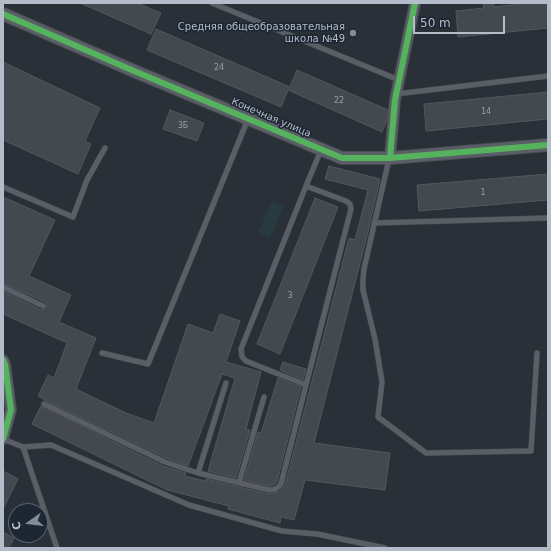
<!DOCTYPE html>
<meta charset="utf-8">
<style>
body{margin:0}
#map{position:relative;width:551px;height:551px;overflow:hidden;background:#2a3038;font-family:"DejaVu Sans",sans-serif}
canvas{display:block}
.frame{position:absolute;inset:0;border:4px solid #b4bcc9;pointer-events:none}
.north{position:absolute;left:8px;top:503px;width:40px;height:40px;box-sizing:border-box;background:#1d2633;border:1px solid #59626f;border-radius:50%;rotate:256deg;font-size:11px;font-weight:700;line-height:16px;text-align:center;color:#b4bcc9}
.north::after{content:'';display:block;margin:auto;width:14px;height:18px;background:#848b96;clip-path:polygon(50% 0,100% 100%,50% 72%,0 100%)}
.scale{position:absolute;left:413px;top:16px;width:92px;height:18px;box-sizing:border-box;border:2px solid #b4bcc9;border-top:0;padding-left:5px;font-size:12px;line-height:14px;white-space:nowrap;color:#b4bcc9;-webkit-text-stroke:3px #1d2633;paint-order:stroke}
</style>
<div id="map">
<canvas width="551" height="551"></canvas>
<div class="frame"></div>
<div class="north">С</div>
<div class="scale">50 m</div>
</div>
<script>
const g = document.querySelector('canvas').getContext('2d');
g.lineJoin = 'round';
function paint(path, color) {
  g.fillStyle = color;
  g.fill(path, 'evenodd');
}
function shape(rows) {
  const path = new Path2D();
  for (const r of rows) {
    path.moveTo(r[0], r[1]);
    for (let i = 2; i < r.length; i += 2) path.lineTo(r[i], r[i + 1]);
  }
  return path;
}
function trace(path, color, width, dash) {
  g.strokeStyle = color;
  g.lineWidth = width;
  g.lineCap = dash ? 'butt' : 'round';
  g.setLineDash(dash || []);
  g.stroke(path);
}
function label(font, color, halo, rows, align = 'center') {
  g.font = font + ' "DejaVu Sans",sans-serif';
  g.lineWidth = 3;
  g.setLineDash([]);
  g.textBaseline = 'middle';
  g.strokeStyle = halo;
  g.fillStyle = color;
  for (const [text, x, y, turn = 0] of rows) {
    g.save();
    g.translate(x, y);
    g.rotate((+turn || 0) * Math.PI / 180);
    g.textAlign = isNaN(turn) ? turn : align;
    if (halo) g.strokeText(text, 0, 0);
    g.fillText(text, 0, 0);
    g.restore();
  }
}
paint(shape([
 [272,201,284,206,270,238,258,232]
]), '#273a3e');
const building = shape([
 [80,3,137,3,161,13,151,34,80,3],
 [483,3,494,3,494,7,528,3,548,3,548,28,458,37,456,11,484,8,483,3],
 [156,29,290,87,297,70,388,110,387,120,382,132,288,90,281,107,147,50,156,29],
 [3,62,100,108,85,141,91,144,78,174,3,140,3,62],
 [548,92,548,119,426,131,424,104,548,92],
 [170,110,204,123,197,141,163,129,170,110],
 [329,166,380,179,367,236,314,443,390,453,385,490,305,480,294,520,281,517,280,523,228,509,229,506,167,490,32,424,41,406,163,466,186,473,185,476,205,481,206,479,268,494,279,492,285,485,349,238,355,240,368,190,325,179,329,166],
 [548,174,548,200,419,211,417,185,548,174],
 [3,197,55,220,29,276,71,295,59,322,96,338,76,389,126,413,154,423,188,324,213,333,220,314,240,321,226,362,261,372,246,429,250,430,236,478,208,471,235,378,222,374,188,466,166,458,44,400,44,399,38,396,48,375,54,378,67,343,3,314,3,291,41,310,45,309,47,306,45,302,3,283,3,197],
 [315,198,338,207,280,354,257,344,315,198],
 [283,362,306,369,303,380,280,370,283,362],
 [278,378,301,387,277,482,274,485,269,486,244,480,258,432,261,433,278,378],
 [3,471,18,479,3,509,3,471],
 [3,532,14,538,9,548,3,548,3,532]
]);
paint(building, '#444950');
trace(building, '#52575f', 1);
const service = shape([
 [212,3,399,80],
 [396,94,548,76],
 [389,159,364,269,363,280,363,290,375,339,382,382,378,417,426,453,531,451,537,353],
 [306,186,346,201,350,204,351,209,306,385,246,361,242,357,241,349,306,186,321,150],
 [3,187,73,217,87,180,105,148],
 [374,223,548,218],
 [3,287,43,306],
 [102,353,148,364,248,119],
 [44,404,165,462,198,473,269,490,276,489,281,484,306,385],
 [3,439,23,447,57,548],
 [23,447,51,445,189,505,282,531,317,534,385,548],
 [198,473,226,383],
 [239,483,264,397]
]);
const minor = shape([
 [390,158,395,100,415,3],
 [3,360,5,364,11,410,3,439]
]);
const tertiary = shape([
 [3,14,134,71,342,158,390,158,548,145]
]);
trace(service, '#484c53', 6);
trace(minor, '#484c53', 12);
trace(tertiary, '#484c53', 14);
trace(service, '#5a5e66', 5);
trace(minor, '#5a5e66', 10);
trace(tertiary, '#5a5e66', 12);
trace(shape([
 [3,14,134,71,342,158,390,158,548,145],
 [390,158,395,100,415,3],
 [3,360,5,364,11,410,3,439]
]), '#56b35d', 6);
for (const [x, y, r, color] of [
 [353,33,4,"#848b96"]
]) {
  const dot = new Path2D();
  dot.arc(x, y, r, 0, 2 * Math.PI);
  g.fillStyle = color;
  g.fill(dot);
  trace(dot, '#1d2633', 1.5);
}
label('8px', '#989fab', null, [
 ["24",219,68],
 ["22",339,101],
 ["14",486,112],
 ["3Б",183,126],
 ["1",483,193],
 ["3",290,296]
]);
label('10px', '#b4bcc9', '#1d2633', [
 ["Средняя общеобразовательная",345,27],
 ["школа №49",345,39]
], 'right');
label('10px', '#b4bcc9', '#1d2633', [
 ["Конечная улица",271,118,23]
]);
</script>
